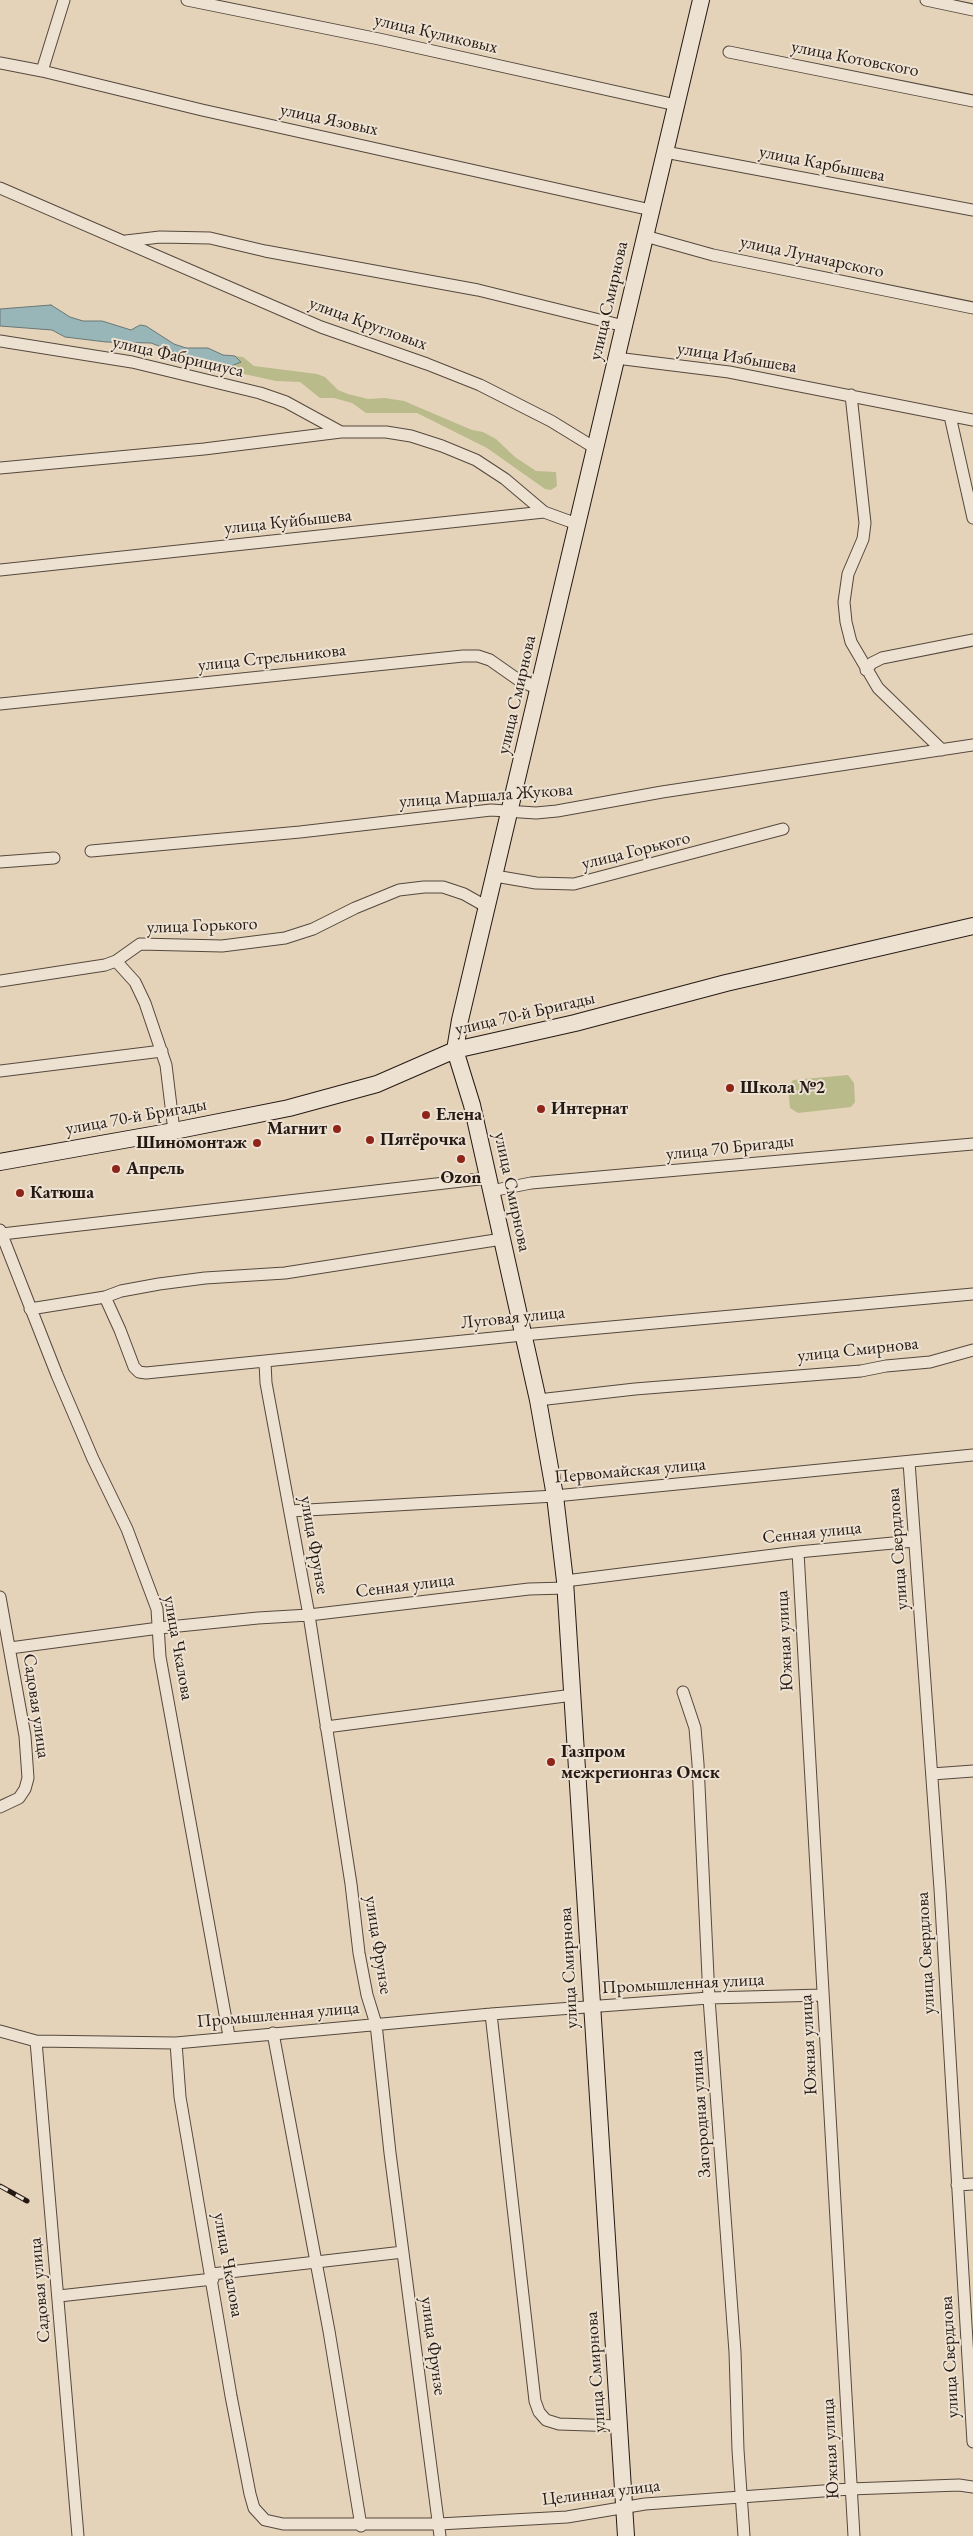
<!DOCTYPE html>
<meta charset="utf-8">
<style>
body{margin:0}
canvas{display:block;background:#e4d3b9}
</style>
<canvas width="973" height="2536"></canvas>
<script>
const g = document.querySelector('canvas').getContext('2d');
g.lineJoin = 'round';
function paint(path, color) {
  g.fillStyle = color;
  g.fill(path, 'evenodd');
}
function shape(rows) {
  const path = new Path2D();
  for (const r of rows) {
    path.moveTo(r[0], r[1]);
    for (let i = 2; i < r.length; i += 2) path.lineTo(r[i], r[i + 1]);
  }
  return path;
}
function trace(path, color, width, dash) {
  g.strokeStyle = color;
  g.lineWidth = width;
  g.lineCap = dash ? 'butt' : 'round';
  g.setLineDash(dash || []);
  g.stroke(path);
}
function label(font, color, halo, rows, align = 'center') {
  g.font = font + ' "EB Garamond",serif';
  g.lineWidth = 4;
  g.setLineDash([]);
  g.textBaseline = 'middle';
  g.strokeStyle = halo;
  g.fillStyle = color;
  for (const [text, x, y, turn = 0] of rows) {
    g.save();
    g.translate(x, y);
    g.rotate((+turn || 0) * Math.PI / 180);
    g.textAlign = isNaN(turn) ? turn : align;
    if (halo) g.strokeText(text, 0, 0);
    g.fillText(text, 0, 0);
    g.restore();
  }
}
paint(shape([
 [235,356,243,357,254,366,317,374,325,377,338,390,348,394,368,399,385,398,404,401,472,430,483,432,496,439,515,457,536,471,556,472,557,486,551,490,545,489,487,448,417,413,366,413,352,403,334,398,320,398,300,382,276,381,244,374,229,367,240,362],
 [848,1075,854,1083,855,1102,851,1107,798,1113,790,1108,788,1088,793,1080]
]), '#babb8b');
const water = shape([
 [51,305,70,317,83,321,102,321,131,330,140,325,146,326,174,344,186,348,208,348,223,355,235,356,241,362,229,367,208,367,194,359,171,357,159,346,151,343,106,342,65,337,52,330,0,326,0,309,51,305]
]);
paint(water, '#98b6b8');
trace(water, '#6a7776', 1);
const street = shape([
 [187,0,379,39,676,105],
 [926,0,973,10],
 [729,52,973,101],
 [0,63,42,71,202,110,651,210],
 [42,71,64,0],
 [665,152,973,210],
 [0,188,321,327,427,364,480,385,551,421,595,448],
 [645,236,713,255,973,308],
 [126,241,160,237,210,238,265,251,478,290,624,326],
 [0,341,132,362,260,393,286,402,341,432],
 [616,358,729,372,973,420],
 [851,395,865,523,863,539,848,574,844,602,846,622,851,642,878,688,942,750],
 [950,416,973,518],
 [0,468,204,449,341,432,386,432,411,436,442,446,476,460,505,479,544,512],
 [0,570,544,512,577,524],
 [866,670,872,663,882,658,973,640],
 [0,704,463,656,478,656,490,660,520,681,539,689],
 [91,851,300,832,491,810,536,813,557,811,662,792,973,745],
 [0,862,54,858],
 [495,876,536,883,574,884,783,829],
 [116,961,135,982,145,1003,166,1065,174,1131],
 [0,981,105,965,116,961,140,944,222,946,285,938,313,929,355,908,399,890,424,887,443,887,464,894,487,907],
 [0,1071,162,1051],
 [491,1191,531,1183,973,1144],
 [0,1230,57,1375,93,1459,127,1529,157,1609,160,1657,229,2036],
 [2,1234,488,1178],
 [105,1297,120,1330,134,1367,139,1372,146,1373,523,1335,973,1294],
 [30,1309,105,1297,121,1291,159,1284,205,1278,285,1273,502,1239],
 [265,1362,266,1383,309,1615,351,1884,359,1953,367,1995,376,2024,390,2153,440,2536],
 [538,1400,635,1389,861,1371,886,1366,930,1362,973,1350],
 [909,1462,940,1889,973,2442],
 [290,1511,555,1496,973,1455],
 [798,1552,854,2536],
 [565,1581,798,1552,914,1541],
 [0,1597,25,1736,28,1778,25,1789,19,1798,0,1807],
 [10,1648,159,1628,258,1618,309,1615,529,1589,566,1588],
 [683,1692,695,1728,698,1764,709,1998,735,2352,738,2450,744,2536],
 [326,1727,573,1695],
 [932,1774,973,1771],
 [491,2014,535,2401,539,2412,546,2420,559,2424,619,2426],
 [0,2031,36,2041,176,2043,491,2014,709,1998,823,1995],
 [273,2033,329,2331,361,2526],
 [36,2041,78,2536],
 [176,2043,180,2097,231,2396,250,2494,254,2508,265,2520,283,2524,439,2524,567,2517,645,2504,850,2489,959,2485,973,2487],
 [957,2185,973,2184],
 [212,2274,403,2252],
 [59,2296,213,2279]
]);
const secondary = shape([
 [0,1162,174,1131,289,1108,377,1084,455,1050,575,1023,726,983,973,926],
 [626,2536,565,1581,555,1496,538,1400,472,1105,455,1050,460,1020,701,0]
]);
trace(street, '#55483d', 13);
trace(secondary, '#251914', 18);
trace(street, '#ede2d2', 11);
trace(secondary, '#ede2d2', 16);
const rail = shape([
 [0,2186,27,2201]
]);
trace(rail, '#251914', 5);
trace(rail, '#ede2d2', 3, [9]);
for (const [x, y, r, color] of [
 [730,1088,5,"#8f2418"],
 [541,1109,5,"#8f2418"],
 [426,1115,5,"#8f2418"],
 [337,1129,5,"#8f2418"],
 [370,1140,5,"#8f2418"],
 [257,1143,5,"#8f2418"],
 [461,1159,5,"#8f2418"],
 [116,1169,5,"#8f2418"],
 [20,1193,5,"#8f2418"],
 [551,1762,5,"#8f2418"]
]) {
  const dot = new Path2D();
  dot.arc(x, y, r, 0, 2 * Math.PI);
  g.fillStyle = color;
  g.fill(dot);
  trace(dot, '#ede2d2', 2);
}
label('18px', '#251914', '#ede2d2', [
 ["улица Куликовых",436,34,13],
 ["улица Котовского",855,59,11],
 ["улица Язовых",329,120,12],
 ["улица Карбышева",822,164,11],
 ["улица Луначарского",812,257,12],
 ["улица Смирнова",609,301,-77],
 ["улица Кругловых",368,324,20],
 ["улица Фабрициуса",178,357,13],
 ["улица Избышева",737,358,9],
 ["улица Куйбышева",288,522,-6],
 ["улица Стрельникова",272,658,-6],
 ["улица Смирнова",517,695,-77],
 ["улица Маршала Жукова",486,796,-4],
 ["улица Горького",636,851,-14],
 ["улица Горького",202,926,-2],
 ["улица 70-й Бригады",525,1014,-13],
 ["улица 70-й Бригады",136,1117,-10],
 ["улица 70 Бригады",730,1148,-6],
 ["улица Смирнова",512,1192,78],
 ["Луговая улица",513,1318,-6],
 ["улица Смирнова",858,1350,-6],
 ["Первомайская улица",630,1471,-5],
 ["Сенная улица",812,1533,-6],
 ["улица Фрунзе",314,1545,80],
 ["улица Свердлова",898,1549,-94],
 ["Сенная улица",405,1586,-7],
 ["Южная улица",785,1641,-93],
 ["улица Чкалова",178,1648,80],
 ["Садовая улица",36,1706,82],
 ["улица Фрунзе",378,1945,81],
 ["улица Свердлова",926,1953,-93],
 ["улица Смирнова",569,1968,-93],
 ["Промышленная улица",683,1984,-3],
 ["Промышленная улица",278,2015,-5],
 ["Южная улица",809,2045,-93],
 ["Загородная улица",701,2114,-94],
 ["улица Чкалова",228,2265,80],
 ["Садовая улица",40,2290,-95],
 ["улица Фрунзе",433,2346,82],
 ["улица Свердлова",950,2357,-93],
 ["улица Смирнова",596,2372,-94],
 ["Южная улица",831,2449,-93],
 ["Целинная улица",601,2493,-7]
]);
label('bold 18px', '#251914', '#ede2d2', [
 ["Школа №2",740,1088],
 ["Интернат",551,1109],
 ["Елена",436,1115],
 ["Магнит",327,1129,"right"],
 ["Пятёрочка",380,1140],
 ["Шиномонтаж",247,1143,"right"],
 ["Апрель",126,1169],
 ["Ozon",461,1178,"center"],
 ["Катюша",30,1193],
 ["Газпром",561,1752],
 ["межрегионгаз Омск",561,1773]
], 'left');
</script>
